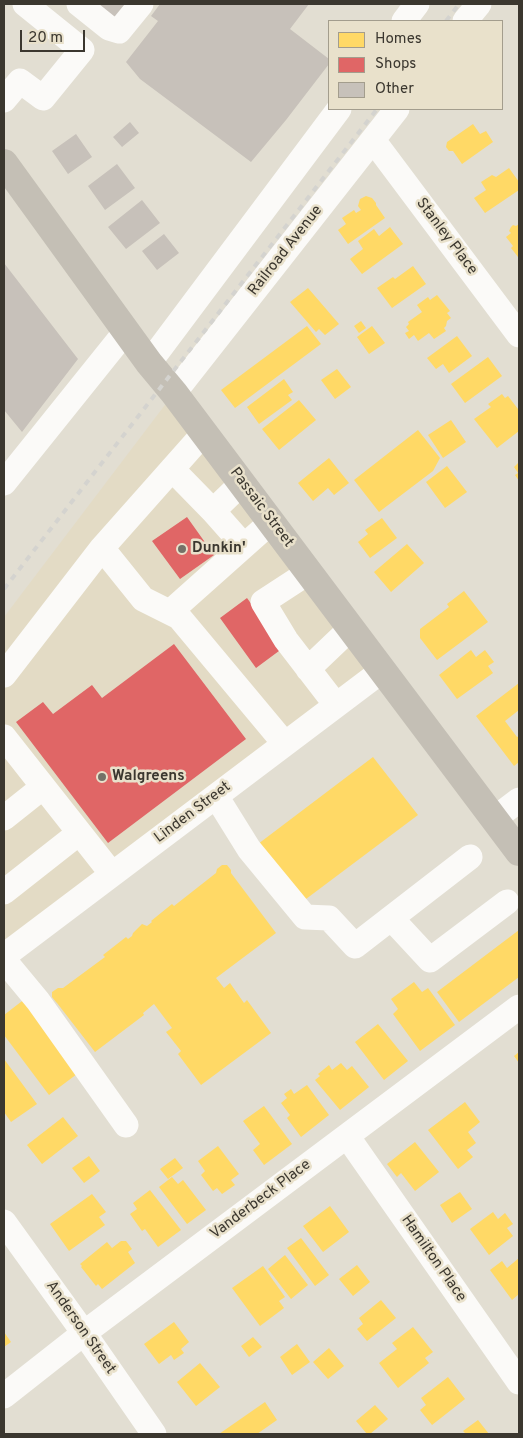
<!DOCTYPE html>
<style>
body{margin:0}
#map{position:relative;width:523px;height:1438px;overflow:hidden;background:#e2ded2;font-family:Overpass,sans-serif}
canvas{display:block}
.frame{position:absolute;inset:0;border:5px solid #3b372f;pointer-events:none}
.legend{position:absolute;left:328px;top:20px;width:175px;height:90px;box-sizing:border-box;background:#e9e1cb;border:1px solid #a39d8d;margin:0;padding:6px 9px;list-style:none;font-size:15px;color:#3b372f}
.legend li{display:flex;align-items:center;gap:10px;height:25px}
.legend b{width:25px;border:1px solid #a39d8d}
.scale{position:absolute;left:20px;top:30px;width:65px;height:22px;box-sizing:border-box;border:2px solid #3b372f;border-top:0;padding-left:6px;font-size:15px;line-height:18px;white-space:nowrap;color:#3b372f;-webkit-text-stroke:4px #e9e1cb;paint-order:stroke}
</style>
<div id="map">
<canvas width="523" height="1438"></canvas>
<div class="frame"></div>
<ul class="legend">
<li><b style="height:14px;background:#ffd966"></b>Homes</li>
<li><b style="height:14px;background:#e06666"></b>Shops</li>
<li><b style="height:14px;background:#c7c1ba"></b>Other</li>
</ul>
<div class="scale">20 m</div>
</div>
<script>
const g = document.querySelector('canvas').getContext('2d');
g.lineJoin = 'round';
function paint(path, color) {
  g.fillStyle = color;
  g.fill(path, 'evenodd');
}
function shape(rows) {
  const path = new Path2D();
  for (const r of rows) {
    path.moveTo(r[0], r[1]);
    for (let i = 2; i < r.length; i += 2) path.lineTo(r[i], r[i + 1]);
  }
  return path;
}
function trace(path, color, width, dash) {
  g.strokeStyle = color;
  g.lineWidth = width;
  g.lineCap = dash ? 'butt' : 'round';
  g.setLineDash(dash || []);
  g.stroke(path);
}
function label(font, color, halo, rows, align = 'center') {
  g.font = font + ' Overpass,sans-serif';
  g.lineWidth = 5;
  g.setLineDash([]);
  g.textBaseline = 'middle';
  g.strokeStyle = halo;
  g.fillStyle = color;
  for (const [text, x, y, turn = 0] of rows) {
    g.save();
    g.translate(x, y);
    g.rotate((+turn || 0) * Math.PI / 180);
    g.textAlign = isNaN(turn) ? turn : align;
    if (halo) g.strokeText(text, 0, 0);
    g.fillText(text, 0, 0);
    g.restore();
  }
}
paint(shape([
 [174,393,383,670,4,956,4,617]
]), '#e3dbc5');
paint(shape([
 [473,124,480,134,486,131,493,142,462,164,453,151,449,151,446,147,447,142],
 [509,168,519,182,519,190,485,213,474,198,486,190,481,182,492,175,496,177],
 [366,196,372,198,376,203,376,205,385,218,348,244,338,230,346,224,342,218,354,210,356,213,361,210,358,206,360,199],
 [519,224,519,256,518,257,511,248,513,246,506,237,511,233,509,231,511,227,513,225,516,226],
 [390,227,403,244,362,274,350,259,363,249,358,241,374,229,379,236],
 [413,266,426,284,392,308,377,288,393,277,395,279],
 [308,288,339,324,325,335,319,329,316,332,290,302],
 [437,295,450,311,447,313,451,318,447,321,446,326,444,328,446,331,434,339,429,333,418,341,414,335,409,339,405,333,409,331,406,327,409,324,408,322,422,312,417,305,428,297,430,300],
 [361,321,366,328,359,333,354,326],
 [307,326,321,344,235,408,221,390],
 [372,326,385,343,369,354,357,337],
 [457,336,472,356,449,373,443,364,436,369,427,358],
 [488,357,502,376,465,403,451,384],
 [337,369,351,387,335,399,321,380],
 [284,379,293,392,288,395,292,400,259,424,247,407],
 [502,394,505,398,508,396,518,409,519,408,519,431,497,448,474,419,491,407,488,404],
 [299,400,316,420,279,450,262,429],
 [451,420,466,442,443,458,428,435],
 [418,430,440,458,433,471,379,512,354,480],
 [329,458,349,483,334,495,328,488,313,501,298,483],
 [519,462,519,481,515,475,518,473,514,467],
 [447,466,467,492,445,508,426,482],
 [382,518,397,538,370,558,358,542,368,534,365,530],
 [407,544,424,563,391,592,374,572],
 [464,591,488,622,437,660,420,638,420,629,449,607,447,604],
 [471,650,476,657,485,650,494,662,488,666,493,673,457,699,439,675],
 [519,683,519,710,505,721,517,737,519,736,519,762,514,766,476,716],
 [373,757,418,815,302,902,258,844],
 [222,865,227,865,231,870,231,873,276,933,216,978,224,988,230,983,244,1003,247,1000,271,1033,201,1085,178,1054,181,1051,166,1032,172,1028,154,1004,143,1013,144,1015,95,1052,57,1003,56,1002,52,997,52,992,58,988,63,988,105,957,103,955,126,937,128,939,132,936,133,933,142,924,147,926,152,922,151,921,172,904,174,906,216,873,217,869],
 [519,930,519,977,459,1022,437,992],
 [414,982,422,992,428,988,455,1025,420,1051,393,1014,398,1009,391,999],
 [26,998,81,1071,49,1095,4,1035,4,1015],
 [378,1024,408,1061,384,1080,355,1042],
 [519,1052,519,1063,514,1056],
 [4,1059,37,1104,11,1122,4,1112],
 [341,1063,347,1070,352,1066,369,1087,340,1110,315,1080,320,1076,318,1074,329,1065,332,1070],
 [307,1085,329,1115,301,1137,287,1118,290,1115,281,1103,287,1098,284,1094,291,1089,294,1094],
 [465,1102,480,1122,468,1132,476,1143,467,1150,473,1157,458,1169,428,1130],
 [264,1106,292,1144,264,1165,253,1150,260,1144,243,1121],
 [63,1117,78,1136,42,1164,27,1145],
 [415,1142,439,1172,415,1191,401,1173,397,1177,387,1164],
 [218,1146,239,1174,231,1180,235,1185,222,1194,217,1188,213,1191,201,1175,205,1171,198,1161],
 [89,1156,100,1171,84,1183,72,1168],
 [175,1158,183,1168,168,1179,160,1169],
 [172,1177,178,1184,183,1180,206,1210,187,1224,159,1187],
 [150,1190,181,1230,158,1247,145,1229,142,1231,130,1214,137,1209,133,1203],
 [460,1192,472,1209,452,1223,440,1205],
 [92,1194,106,1212,99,1217,105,1225,69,1251,50,1224],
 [330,1206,349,1232,323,1252,303,1226],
 [493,1212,498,1219,505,1213,513,1224,507,1228,513,1236,489,1255,470,1229],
 [301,1238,329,1275,315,1286,287,1248],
 [121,1241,126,1241,132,1249,128,1252,135,1263,102,1289,98,1284,96,1286,81,1267,82,1266,80,1264,107,1242,112,1248],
 [285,1255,308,1285,291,1299,268,1269],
 [519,1258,519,1294,512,1300,490,1270,502,1261,507,1268],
 [357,1265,370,1282,353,1296,339,1279],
 [263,1266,285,1297,279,1301,284,1308,260,1326,232,1288],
 [381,1300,396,1318,367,1341,357,1329,363,1324,359,1318],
 [174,1322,189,1342,181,1349,184,1353,174,1360,171,1355,159,1364,144,1344],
 [413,1327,433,1352,425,1358,429,1363,398,1388,379,1363,397,1349,392,1343],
 [4,1332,11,1342,4,1347],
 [253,1337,262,1347,249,1357,241,1346],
 [297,1344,310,1362,292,1375,280,1357],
 [329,1348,344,1366,328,1379,313,1362],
 [200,1363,220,1387,196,1406,177,1382],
 [448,1377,465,1399,432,1425,420,1410,426,1405,421,1398],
 [265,1402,277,1420,257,1434,219,1434],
 [375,1405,388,1419,370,1434,367,1434,356,1421],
 [478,1420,489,1434,466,1434,463,1431]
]), '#ffd966');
paint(shape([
 [187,517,214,555,180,579,152,541],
 [247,598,283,648,256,668,220,618],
 [174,644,246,739,108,843,16,722,43,702,53,714,92,685,102,698]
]), '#e06666');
paint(shape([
 [91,4,133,4,117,24],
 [160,4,309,4,290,29,329,59,329,64,286,120,251,162,140,79,126,62,158,21,151,16],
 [130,122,139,133,122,147,113,137],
 [76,134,92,157,68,174,52,151],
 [117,164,135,188,105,210,88,186],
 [142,200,160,223,126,249,108,227],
 [164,234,179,253,157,270,142,251],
 [4,263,78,359,22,432,4,410]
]), '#c7c1ba');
trace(shape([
 [79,4,109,28,119,31,141,4],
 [404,21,417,4],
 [465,21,479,4],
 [4,100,20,81,43,98,82,50,25,4],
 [373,140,519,335],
 [149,363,339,109],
 [174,393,397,109],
 [204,433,102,548,143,599,179,617,285,744],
 [172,469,213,511,244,546],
 [4,483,126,331],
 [213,511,242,483],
 [309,572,263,602,286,640,336,705],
 [170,612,271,522],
 [308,669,351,628],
 [4,675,102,548],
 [4,737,112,874],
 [216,796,249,849,305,917,329,918,355,946,470,857],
 [4,818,43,787],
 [494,819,519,800],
 [4,892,79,833],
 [391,918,430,960,507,902],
 [4,956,383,670],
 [4,960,38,1001,126,1125],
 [347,1136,519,1382],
 [4,1222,84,1333,154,1434],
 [4,1396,84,1333,519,1007]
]), '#fbfaf8', 25);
trace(shape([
 [4,163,149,363,174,393,519,852]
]), '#c4bfb5', 28);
trace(shape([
 [446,21,459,4],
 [4,589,377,109]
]), '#d4d3cf', 4, [6, 6]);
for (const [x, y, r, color] of [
 [182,549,5,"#757168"],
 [102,777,5,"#757168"]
]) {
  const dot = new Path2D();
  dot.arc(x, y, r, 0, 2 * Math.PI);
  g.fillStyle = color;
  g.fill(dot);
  trace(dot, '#e9e1cb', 2);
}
label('15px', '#3b372f', '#e9e1cb', [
 ["Stanley Place",446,237,53],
 ["Railroad Avenue",286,251,-52],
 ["Passaic Street",261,508,53],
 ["Linden Street",193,813,-37],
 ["Vanderbeck Place",261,1200,-37],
 ["Hamilton Place",433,1259,55],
 ["Anderson Street",80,1328,55]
]);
label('bold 15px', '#3b372f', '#e9e1cb', [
 ["Dunkin'",192,549],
 ["Walgreens",112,777]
], 'left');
</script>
